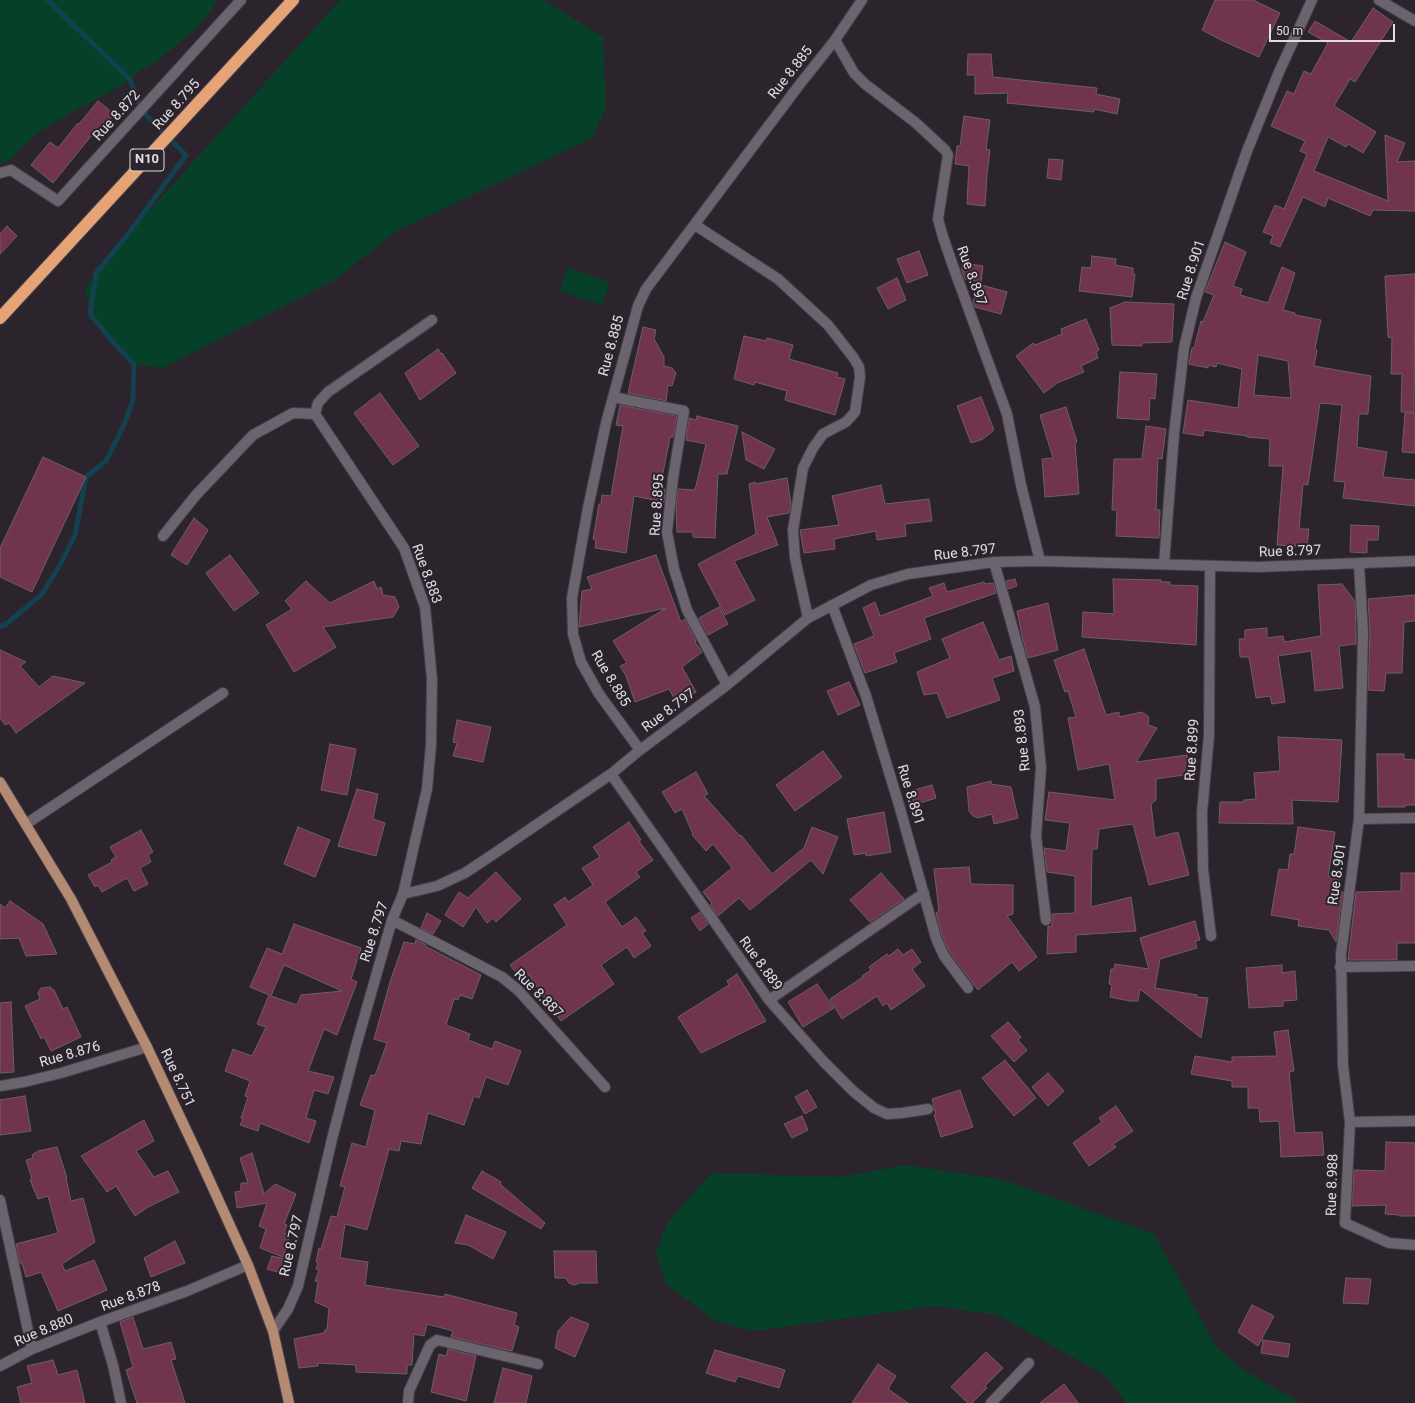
<!DOCTYPE html>
<style>
body{margin:0}
#map{position:relative;width:1415px;height:1403px;overflow:hidden;background:#2b242d;font-family:Roboto,sans-serif}
canvas{display:block}
.scale{position:absolute;left:1269px;top:24px;width:126px;height:18px;box-sizing:border-box;border:2px solid #e1dce3;border-top:0;padding-left:5px;font-size:12px;line-height:14px;white-space:nowrap;color:#e1dce3;-webkit-text-stroke:3px #2b242d;paint-order:stroke}
</style>
<div id="map">
<canvas width="1415" height="1403"></canvas>
<div class="scale">50 m</div>
</div>
<script>
const g = document.querySelector('canvas').getContext('2d');
g.lineJoin = 'round';
function paint(path, color) {
  g.fillStyle = color;
  g.fill(path, 'evenodd');
}
function shape(rows) {
  const path = new Path2D();
  for (const r of rows) {
    path.moveTo(r[0], r[1]);
    for (let i = 2; i < r.length; i += 2) path.lineTo(r[i], r[i + 1]);
  }
  return path;
}
function trace(path, color, width, dash) {
  g.strokeStyle = color;
  g.lineWidth = width;
  g.lineCap = dash ? 'butt' : 'round';
  g.setLineDash(dash || []);
  g.stroke(path);
}
function label(font, color, halo, rows, align = 'center') {
  g.font = font + ' Roboto,sans-serif';
  g.lineWidth = 4;
  g.setLineDash([]);
  g.textBaseline = 'middle';
  g.strokeStyle = halo;
  g.fillStyle = color;
  for (const [text, x, y, turn = 0] of rows) {
    g.save();
    g.translate(x, y);
    g.rotate((+turn || 0) * Math.PI / 180);
    g.textAlign = isNaN(turn) ? turn : align;
    if (halo) g.strokeText(text, 0, 0);
    g.fillText(text, 0, 0);
    g.restore();
  }
}
paint(shape([
 [0,0,218,0,201,24,159,60,143,69,122,85,69,114,36,134,8,161,0,164],
 [340,0,544,0,603,37,606,108,592,138,395,232,335,280,163,368,134,364,91,319,85,289,102,263],
 [567,268,610,282,602,305,560,291],
 [906,1165,1004,1180,1154,1234,1216,1346,1240,1368,1301,1403,1125,1403,1124,1400,1106,1376,998,1315,935,1306,754,1331,715,1321,665,1283,656,1252,667,1224,711,1173,840,1177]
]), '#064028');
trace(shape([
 [0,626,5,625,42,594,60,565,75,535,86,477,106,461,124,425,133,400,134,364,113,342,90,314,96,273,129,233,186,155,141,110,130,79,47,0]
]), '#134150', 5);
const building = shape([
 [1215,0,1253,0,1280,13,1259,57,1221,40,1202,30,1215,0],
 [1373,8,1393,22,1355,82,1350,79,1334,106,1376,132,1363,153,1348,144,1346,147,1328,137,1314,171,1388,201,1385,135,1405,143,1397,162,1415,161,1415,211,1373,210,1370,216,1328,198,1325,207,1303,197,1280,247,1270,243,1273,236,1263,232,1275,205,1284,209,1307,154,1300,151,1305,141,1271,126,1287,91,1294,94,1304,71,1311,74,1328,43,1308,32,1315,21,1351,42,1373,8],
 [968,54,991,54,993,77,1097,88,1096,94,1120,99,1117,114,1094,109,1094,112,1007,103,1008,93,975,94,975,75,967,75,968,54],
 [98,101,114,114,98,133,96,130,53,183,31,165,50,142,58,148,78,123,79,124,98,101],
 [964,116,990,120,986,149,990,150,987,175,985,206,967,204,969,166,955,164,957,146,960,146,964,116],
 [1049,159,1063,160,1061,180,1047,178,1049,159],
 [7,226,17,236,0,254,0,234,7,226],
 [1225,242,1246,252,1233,286,1242,289,1240,295,1268,303,1282,267,1295,273,1283,310,1295,313,1295,315,1321,320,1315,348,1317,350,1314,366,1371,376,1368,414,1359,414,1357,447,1387,452,1383,477,1415,480,1415,506,1343,498,1345,482,1334,481,1342,405,1320,403,1308,485,1303,484,1299,529,1309,529,1307,547,1277,545,1283,466,1269,466,1270,439,1247,437,1247,436,1204,430,1203,436,1183,433,1188,400,1238,408,1242,369,1217,363,1216,367,1208,365,1208,368,1189,364,1192,348,1194,348,1201,321,1203,322,1214,295,1205,292,1225,242],
 [1258,355,1288,361,1291,398,1254,395,1258,355],
 [919,251,928,275,907,283,897,259,919,251],
 [1092,256,1116,259,1115,265,1133,268,1133,274,1135,274,1132,297,1079,291,1082,267,1091,268,1092,256],
 [962,263,983,266,981,282,965,279,962,271,962,263],
 [1415,274,1414,412,1401,412,1402,374,1391,374,1392,338,1388,337,1385,276,1415,274],
 [897,278,906,300,888,309,877,288,897,278],
 [978,284,1007,292,1001,314,975,307,973,302,978,284],
 [1125,302,1174,304,1172,342,1142,343,1142,346,1112,345,1110,308,1125,302],
 [1086,319,1099,350,1096,352,1098,358,1081,366,1084,372,1057,383,1044,393,1016,356,1033,343,1035,345,1062,334,1061,329,1086,319],
 [643,327,656,330,654,339,664,357,664,366,672,368,676,373,672,386,668,385,666,401,628,393,643,327],
 [744,336,766,341,767,338,793,345,789,359,838,373,837,377,845,379,835,415,785,400,787,391,755,382,754,385,734,379,744,336],
 [438,349,441,354,442,353,456,373,420,400,405,373,438,349],
 [1120,372,1157,374,1155,399,1150,398,1149,420,1117,418,1120,372],
 [380,393,419,446,393,465,354,413,380,393],
 [981,397,994,430,983,439,971,443,957,406,981,397],
 [620,405,677,416,673,437,670,437,660,488,665,489,664,502,634,496,626,553,595,548,596,540,593,539,599,504,601,504,602,495,611,496,623,426,616,425,620,405],
 [1066,407,1077,442,1075,443,1079,494,1045,497,1042,459,1053,458,1040,415,1066,407],
 [1405,413,1415,413,1415,453,1402,452,1405,413],
 [697,416,738,426,727,474,718,474,715,538,693,537,693,532,677,532,676,508,678,489,695,490,706,444,686,440,689,418,696,420,697,416],
 [1146,426,1166,429,1162,459,1158,458,1156,510,1160,510,1159,538,1116,536,1117,510,1112,510,1114,459,1142,459,1146,426],
 [742,432,775,449,764,469,746,460,742,432],
 [43,457,86,477,32,592,0,577,0,548,43,457],
 [787,478,791,504,789,513,767,517,778,545,734,561,755,600,725,615,698,564,756,534,749,484,755,482,755,484,787,478],
 [881,485,885,504,929,499,932,521,905,524,906,536,877,540,876,531,834,539,835,549,804,553,800,530,839,525,832,496,881,485],
 [194,518,208,530,187,565,171,555,194,518],
 [1351,525,1379,526,1378,540,1367,540,1367,553,1350,552,1351,525],
 [230,555,259,593,234,611,206,573,230,555],
 [656,555,681,622,685,619,696,641,695,642,702,652,682,667,696,692,677,703,669,689,635,702,626,676,620,666,627,663,613,641,666,608,579,627,582,591,592,589,587,577,656,555],
 [1015,579,1017,586,1008,589,1006,581,1015,579],
 [1113,579,1161,580,1161,582,1170,582,1170,585,1198,586,1196,645,1082,637,1083,612,1114,614,1113,579],
 [306,581,330,603,374,581,377,589,381,587,383,595,395,597,399,607,393,617,323,627,336,647,294,672,266,625,292,609,285,601,306,581],
 [984,582,985,584,993,583,996,593,924,618,931,639,894,653,897,662,865,673,854,644,874,636,863,608,875,602,880,616,933,596,929,588,944,583,947,592,984,582],
 [1342,584,1355,601,1356,633,1356,644,1339,646,1343,688,1315,691,1311,651,1278,656,1285,702,1272,704,1270,696,1256,698,1249,657,1240,657,1239,639,1245,639,1245,630,1267,628,1267,638,1283,636,1284,642,1321,636,1318,585,1342,584],
 [1415,595,1415,621,1404,622,1402,673,1386,673,1384,691,1368,690,1370,633,1368,599,1415,595],
 [1048,603,1058,650,1028,658,1022,636,1017,611,1048,603],
 [719,607,728,624,708,635,699,618,719,607],
 [983,622,999,660,1011,656,1014,671,992,678,1000,700,947,718,937,693,924,695,917,672,950,658,942,639,983,622],
 [1084,649,1106,715,1119,712,1119,717,1142,712,1149,717,1148,725,1157,728,1136,762,1187,755,1190,774,1156,779,1156,800,1151,804,1155,838,1178,832,1189,875,1149,885,1133,824,1099,829,1097,849,1092,849,1091,907,1131,897,1136,931,1076,935,1076,952,1047,954,1048,926,1052,927,1052,914,1075,913,1075,876,1047,872,1044,848,1066,851,1070,823,1045,820,1049,792,1115,800,1109,764,1078,770,1068,718,1076,717,1068,691,1065,692,1054,660,1084,649],
 [0,650,26,662,20,666,39,687,53,676,85,683,16,733,9,723,5,725,0,718,0,650],
 [849,682,860,705,838,715,827,691,849,682],
 [457,720,491,727,483,762,453,756,457,743,453,742,457,720],
 [1278,737,1342,740,1338,802,1292,800,1293,824,1219,823,1220,802,1244,802,1244,800,1256,799,1254,773,1280,771,1278,737],
 [330,744,356,749,347,795,321,790,330,744],
 [823,751,842,777,795,811,776,785,823,751],
 [1377,754,1404,754,1404,759,1415,760,1415,805,1405,805,1405,807,1378,807,1377,754],
 [696,772,708,794,704,796,740,836,741,835,772,874,804,848,812,827,838,837,823,874,811,860,750,910,739,898,718,916,710,905,712,903,703,892,732,868,713,844,706,851,701,845,692,835,693,834,682,809,675,813,662,792,696,772],
 [991,781,991,784,1011,787,1018,818,994,824,992,814,978,818,973,816,969,811,967,787,991,781],
 [932,785,936,798,914,805,911,791,932,785],
 [357,789,378,794,373,819,385,823,376,856,338,846,357,789],
 [884,812,891,852,866,856,866,853,854,855,847,819,884,812],
 [629,822,641,840,639,841,653,860,636,872,640,877,605,902,622,927,636,917,646,931,642,933,651,946,634,958,627,947,601,965,614,984,561,1021,529,975,522,980,510,965,567,925,554,905,565,897,568,902,593,885,582,868,600,857,593,847,629,822],
 [298,827,330,840,315,877,284,864,298,827],
 [1298,827,1335,832,1328,876,1339,878,1337,892,1343,892,1336,942,1329,930,1298,926,1299,920,1271,915,1279,869,1288,870,1290,854,1294,854,1298,827],
 [141,830,153,852,148,855,151,862,140,868,148,884,134,891,127,878,102,892,98,885,95,887,88,875,112,862,111,860,116,857,110,847,141,830],
 [969,867,971,884,1013,885,1013,914,1007,916,1037,957,1019,971,1012,962,978,990,950,953,942,936,936,913,939,911,934,869,969,867],
 [496,872,521,899,496,922,493,918,487,923,476,907,463,927,445,915,459,892,468,898,496,872],
 [881,873,904,899,870,922,850,900,881,873],
 [1401,873,1415,873,1415,943,1397,943,1397,960,1348,960,1356,892,1401,891,1401,873],
 [10,901,43,924,57,954,26,956,19,938,0,939,0,904,5,908,10,901],
 [700,912,708,924,700,931,691,918,700,912],
 [427,913,441,921,433,934,421,928,427,913],
 [1195,921,1200,940,1195,941,1197,948,1160,959,1155,988,1197,995,1197,997,1208,998,1201,1038,1140,989,1138,1001,1130,1001,1110,997,1112,985,1109,984,1111,969,1114,969,1115,964,1149,969,1140,938,1195,921],
 [294,924,361,948,351,979,357,982,337,1035,324,1029,308,1071,334,1077,328,1094,314,1090,306,1118,316,1121,309,1143,260,1123,258,1131,240,1125,243,1119,241,1118,248,1097,245,1096,250,1081,225,1071,233,1049,252,1056,266,1027,257,1024,269,995,250,987,267,948,282,954,294,924],
 [284,965,342,991,301,995,297,1005,271,996,284,965],
 [416,940,426,945,425,946,481,975,472,999,460,995,458,1000,454,999,446,1025,470,1034,468,1040,492,1049,495,1041,521,1051,508,1085,486,1077,479,1098,474,1096,464,1125,428,1113,421,1144,401,1141,399,1151,389,1149,367,1230,345,1224,340,1258,368,1262,365,1285,444,1297,445,1294,517,1313,514,1325,519,1327,512,1351,451,1337,453,1331,427,1324,424,1336,414,1334,412,1365,407,1365,407,1374,356,1372,356,1365,318,1363,318,1366,299,1368,294,1339,324,1333,325,1330,327,1330,329,1308,315,1302,318,1282,315,1281,319,1270,316,1269,318,1263,316,1262,319,1248,321,1249,331,1216,337,1217,345,1187,340,1186,352,1143,366,1147,375,1110,360,1105,371,1075,375,1076,387,1043,374,1039,391,979,404,942,415,944,416,940],
 [898,949,903,955,912,949,921,962,912,969,925,986,891,1010,887,1003,883,1006,877,996,842,1019,830,999,863,977,862,976,871,970,869,967,887,954,889,956,898,949],
 [1282,965,1282,973,1295,971,1297,1000,1283,1001,1283,1006,1249,1008,1246,968,1282,965],
 [737,974,766,1021,701,1053,678,1017,729,985,727,981,737,974],
 [817,984,834,1008,803,1027,788,1002,817,984],
 [50,987,54,990,63,1009,67,1007,81,1037,51,1051,44,1037,41,1039,25,1006,40,999,38,993,41,988,50,987],
 [11,1002,14,1072,0,1073,0,1003,11,1002],
 [1008,1022,1021,1037,1018,1040,1027,1050,1014,1062,991,1036,1008,1022],
 [1288,1030,1294,1071,1289,1072,1295,1133,1322,1132,1324,1155,1281,1157,1279,1121,1260,1122,1259,1108,1248,1108,1248,1087,1232,1087,1232,1081,1191,1074,1195,1056,1232,1062,1232,1057,1277,1056,1274,1032,1288,1030],
 [1005,1060,1036,1098,1014,1116,982,1078,1005,1060],
 [1048,1073,1064,1091,1048,1106,1032,1087,1048,1073],
 [807,1090,817,1107,805,1114,795,1097,807,1090],
 [960,1090,973,1127,941,1137,934,1115,936,1115,932,1099,960,1090],
 [25,1096,31,1131,0,1135,0,1100,25,1096],
 [1116,1106,1133,1131,1113,1144,1116,1147,1089,1166,1073,1143,1102,1122,1099,1118,1116,1106],
 [802,1116,808,1130,792,1138,784,1124,802,1116],
 [144,1120,154,1141,136,1151,154,1177,168,1171,179,1192,148,1207,135,1216,116,1186,107,1192,81,1156,144,1120],
 [1386,1142,1415,1143,1415,1216,1399,1216,1399,1215,1385,1214,1386,1205,1352,1206,1354,1170,1385,1171,1386,1142],
 [57,1147,67,1178,66,1178,71,1201,83,1198,95,1242,62,1264,65,1271,94,1260,107,1290,58,1311,41,1272,26,1277,22,1263,20,1264,16,1244,58,1233,48,1196,38,1199,30,1180,32,1179,26,1160,33,1158,32,1155,38,1151,57,1147],
 [252,1153,264,1194,275,1184,296,1194,284,1224,287,1225,284,1233,290,1235,283,1257,260,1248,266,1229,259,1226,267,1203,237,1208,235,1192,241,1191,241,1183,248,1183,240,1158,252,1153],
 [482,1171,501,1182,500,1184,545,1223,541,1229,472,1188,482,1171],
 [466,1215,506,1232,493,1259,468,1245,455,1243,466,1215],
 [175,1241,185,1263,151,1277,144,1258,175,1241],
 [554,1251,596,1251,597,1283,580,1283,574,1285,569,1283,566,1278,555,1278,554,1251],
 [272,1256,285,1259,281,1273,267,1269,272,1256],
 [1346,1278,1371,1279,1368,1304,1343,1303,1346,1278],
 [1252,1305,1274,1316,1258,1346,1238,1332,1252,1305],
 [133,1317,143,1349,171,1342,176,1359,171,1360,185,1403,137,1403,126,1370,133,1367,120,1322,133,1317],
 [571,1317,589,1324,575,1357,555,1348,558,1331,571,1317],
 [1263,1340,1290,1344,1288,1357,1261,1353,1263,1340],
 [448,1349,476,1356,466,1401,431,1392,439,1354,446,1356,448,1349],
 [715,1350,785,1370,779,1388,738,1376,735,1382,706,1373,715,1350],
 [986,1352,1003,1368,985,1386,987,1388,972,1403,968,1403,951,1387,986,1352],
 [53,1360,58,1375,77,1370,85,1403,21,1403,17,1387,32,1383,27,1366,53,1360],
 [878,1364,896,1376,888,1389,908,1403,852,1403,878,1364],
 [503,1368,532,1376,526,1403,494,1403,503,1368],
 [1064,1384,1078,1403,1040,1403,1064,1384]
]);
paint(building, '#71344e');
trace(building, '#6e5f64', 1);
const minor = shape([
 [1379,0,1415,21],
 [835,40,854,73,865,84,916,123,945,150,948,155,938,219,943,237,953,266,1007,414,1021,485,1040,561],
 [0,173,11,170,58,201,241,0],
 [695,225,778,279,828,325,853,357,859,367,860,377,855,412,846,422,823,434,813,448,803,468,793,530,795,558,808,618],
 [613,397,684,411,673,478,667,532,674,569,687,610,727,685],
 [163,536,196,495,253,435,293,413,315,414],
 [994,562,1035,707,1041,768,1036,836,1046,920],
 [1164,564,1174,434,1184,348,1196,298,1247,151,1279,72,1312,0],
 [1359,564,1363,633,1359,819,1341,954,1343,1066,1350,1122,1415,1121],
 [1210,566,1209,735,1202,813,1203,869,1211,936],
 [832,605,866,696,899,805,936,938,944,956,968,988],
 [640,750,599,694,581,662,573,634,572,598,588,508,606,423,638,306,646,289,800,84,835,40,862,0],
 [611,774,769,1000,823,1061,853,1091,874,1108,887,1114,902,1113,928,1109],
 [1359,819,1415,818],
 [26,824,223,693],
 [403,894,427,789,431,745,432,679,425,607,404,548,315,414,318,403,328,392,432,320],
 [392,920,502,977,518,990,605,1087],
 [1340,967,1415,966],
 [769,1000,924,893],
 [0,1086,24,1082,61,1073,147,1047],
 [1350,1122,1345,1223,1389,1243,1415,1245],
 [0,1200,32,1349],
 [273,1331,288,1309,298,1286,332,1139,356,1046,392,920,403,894,437,886,465,873,498,851,611,774,640,750,727,685,808,618,871,585,908,574,994,562,1040,561,1257,567,1415,561],
 [0,1366,32,1349,100,1322],
 [121,1403,113,1365,100,1322,187,1291,248,1265],
 [408,1403,409,1391,430,1345,437,1340,538,1364],
 [991,1403,1029,1363]
]);
const major = shape([
 [0,782,71,899,147,1047,197,1153,248,1265,273,1331,289,1403]
]);
const highway = shape([
 [0,318,293,0]
]);
trace(minor, '#453f47', 12);
trace(major, '#453f47', 12);
trace(highway, '#453f47', 14);
trace(minor, '#6b636e', 10);
trace(major, '#b58a73', 10);
trace(highway, '#e6a476', 12);
for (const [x, y, w] of [
 [147,160,34]
]) {
  const box = new Path2D();
  box.roundRect(x - w / 2, y - 11, w, 22, 3);
  g.fillStyle = '#2b242d';
  g.fill(box);
  trace(box, '#e1dce3', 1);
}
label('bold 13px', '#e1dce3', null, [
 ["N10",147,160]
]);
label('14px', '#e1dce3', '#2b242d', [
 ["Rue 8.885",791,73,-52],
 ["Rue 8.795",177,105,-48],
 ["Rue 8.872",117,116,-48],
 ["Rue 8.901",1192,270,-72],
 ["Rue 8.897",971,276,70],
 ["Rue 8.885",612,346,-75],
 ["Rue 8.895",658,505,-86],
 ["Rue 8.797",1290,552,-2],
 ["Rue 8.797",965,553,-7],
 ["Rue 8.883",426,574,70],
 ["Rue 8.885",610,679,59],
 ["Rue 8.797",669,711,-37],
 ["Rue 8.893",1023,740,-96],
 ["Rue 8.899",1193,750,-86],
 ["Rue 8.891",910,795,73],
 ["Rue 8.901",1338,874,-82],
 ["Rue 8.797",375,932,-72],
 ["Rue 8.889",760,964,54],
 ["Rue 8.887",538,994,45],
 ["Rue 8.876",70,1055,-16],
 ["Rue 8.751",177,1078,65],
 ["Rue 8.988",1333,1185,-88],
 ["Rue 8.797",292,1246,-77],
 ["Rue 8.878",131,1297,-20],
 ["Rue 8.880",44,1331,-23]
]);
</script>
